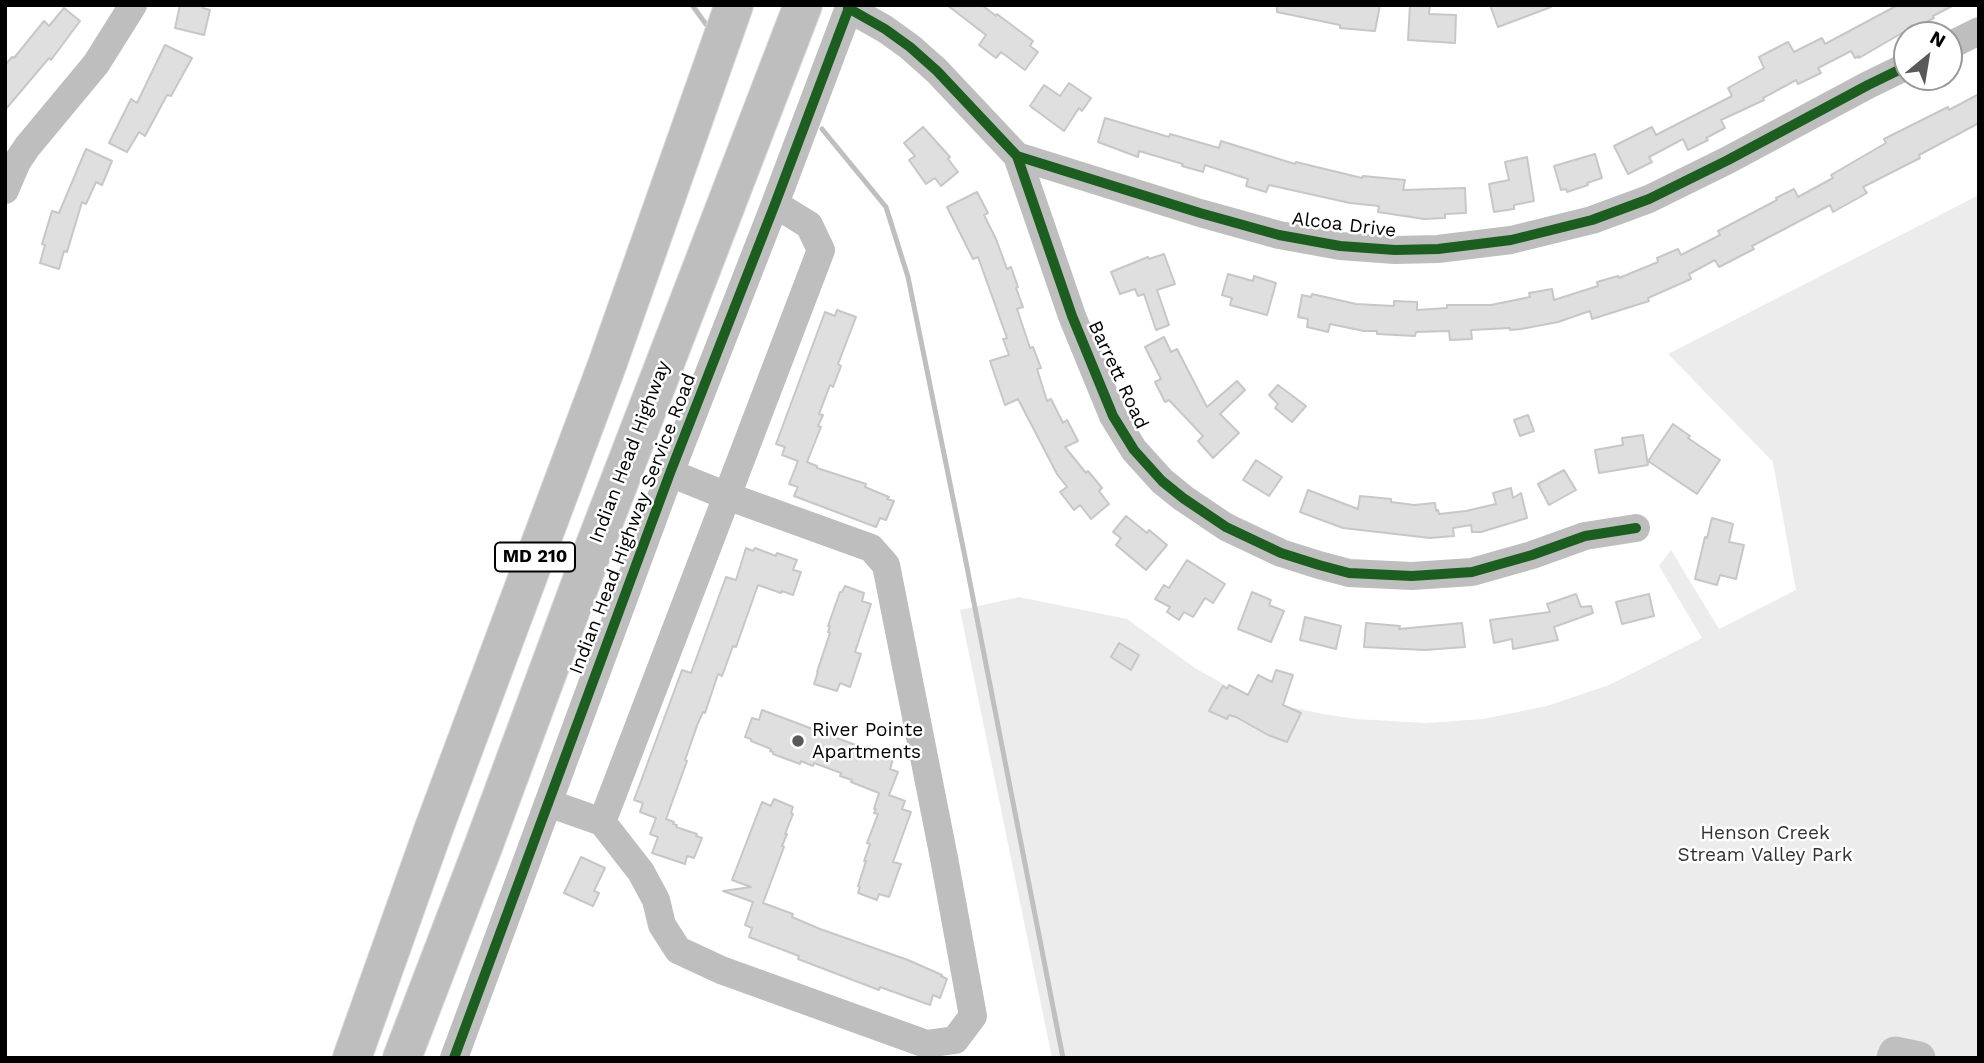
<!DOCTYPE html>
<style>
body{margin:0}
#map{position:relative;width:1984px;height:1063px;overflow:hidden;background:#fff;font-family:"Work Sans",sans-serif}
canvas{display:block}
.frame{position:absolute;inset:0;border:7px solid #000;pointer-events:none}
.north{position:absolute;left:1893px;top:21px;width:70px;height:70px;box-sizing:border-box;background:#fff;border:2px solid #999;border-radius:50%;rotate:30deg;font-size:19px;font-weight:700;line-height:28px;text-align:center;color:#000}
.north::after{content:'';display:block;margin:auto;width:24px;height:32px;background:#595959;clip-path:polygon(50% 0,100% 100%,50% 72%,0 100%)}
</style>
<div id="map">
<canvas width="1984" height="1063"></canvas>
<div class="frame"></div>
<div class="north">N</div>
</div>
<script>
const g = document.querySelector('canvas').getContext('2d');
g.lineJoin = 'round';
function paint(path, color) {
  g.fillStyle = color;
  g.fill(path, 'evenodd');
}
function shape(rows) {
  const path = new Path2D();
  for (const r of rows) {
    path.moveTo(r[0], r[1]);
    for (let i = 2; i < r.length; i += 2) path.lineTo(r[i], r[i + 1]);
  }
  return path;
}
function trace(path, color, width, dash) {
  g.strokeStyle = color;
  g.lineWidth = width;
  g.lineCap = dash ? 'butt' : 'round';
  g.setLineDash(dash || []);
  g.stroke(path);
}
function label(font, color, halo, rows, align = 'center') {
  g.font = font + ' "Work Sans",sans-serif';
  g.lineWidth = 5;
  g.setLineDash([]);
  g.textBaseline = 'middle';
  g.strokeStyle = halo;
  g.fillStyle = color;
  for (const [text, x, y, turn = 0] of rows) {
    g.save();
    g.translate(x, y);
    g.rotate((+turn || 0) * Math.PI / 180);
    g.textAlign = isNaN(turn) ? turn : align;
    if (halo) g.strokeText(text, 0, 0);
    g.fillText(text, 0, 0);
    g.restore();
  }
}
paint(shape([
 [1979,195,1979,1058,1052,1058,960,610,1019,597,1127,619,1195,668,1229,687,1290,707,1323,714,1356,719,1426,723,1483,719,1547,706,1609,685,1702,638,1659,566,1671,550,1719,629,1796,590,1773,462,1668,354]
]), '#ececec');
trace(shape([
 [692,5,708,27],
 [822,129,886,207,908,277,966,562,1063,1058]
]), '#bfbfbf', 5);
trace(shape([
 [1893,1058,1895,1053,1919,1058]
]), '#bfbfbf', 33);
const building = shape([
 [180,5,204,5,203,8,210,10,204,35,175,28,180,5],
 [947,5,982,5,996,16,997,14,1033,41,1030,46,1038,52,1025,70,1001,52,996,58,979,45,986,35,947,5],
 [1277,5,1380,5,1375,31,1374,31,1340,28,1340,25,1277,12,1277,5],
 [1410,5,1430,5,1429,14,1456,15,1455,43,1408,40,1410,5],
 [1490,5,1551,5,1551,7,1498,27,1490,5],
 [1898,5,1954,5,1933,16,1934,18,1915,28,1914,26,1859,58,1859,56,1855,58,1851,51,1818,68,1821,73,1798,84,1796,80,1763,98,1764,100,1721,120,1725,128,1706,138,1708,140,1688,150,1683,139,1649,157,1652,162,1628,174,1614,146,1652,127,1656,135,1732,96,1728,88,1764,68,1759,57,1788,42,1794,52,1822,38,1825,44,1898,5],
 [64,8,80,21,51,60,49,58,5,110,5,65,12,57,14,58,44,21,49,26,64,8],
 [165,45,192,58,171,96,167,95,145,136,139,132,127,152,109,143,131,99,137,103,165,45],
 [1069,83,1091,98,1082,111,1079,108,1064,131,1030,106,1044,85,1060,96,1069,83],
 [1979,94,1979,123,1919,155,1920,158,1863,187,1867,193,1833,212,1830,205,1752,246,1754,249,1719,267,1715,260,1689,274,1691,279,1648,298,1649,301,1592,319,1590,311,1558,322,1521,329,1510,330,1510,328,1471,330,1472,339,1450,340,1449,331,1416,332,1415,336,1377,334,1377,331,1364,331,1330,324,1328,332,1307,327,1308,319,1298,317,1302,295,1311,297,1312,294,1356,304,1394,306,1394,301,1417,302,1417,310,1447,308,1447,305,1491,305,1530,297,1529,293,1552,289,1554,300,1598,286,1597,282,1618,276,1619,278,1658,262,1657,258,1678,249,1681,255,1720,235,1718,231,1777,200,1776,198,1794,189,1798,197,1833,178,1831,175,1886,143,1884,139,1948,107,1949,110,1979,94],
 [1105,118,1169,137,1170,134,1219,148,1221,141,1295,164,1296,162,1362,178,1363,176,1405,180,1403,190,1465,188,1466,213,1445,214,1445,218,1424,219,1378,212,1379,206,1350,203,1269,185,1266,192,1246,186,1248,179,1205,165,1203,172,1182,166,1183,164,1139,151,1138,157,1098,142,1105,118],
 [923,127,950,157,948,159,958,172,941,186,935,178,926,184,909,160,915,156,904,143,923,127],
 [86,149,112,161,102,185,96,182,86,204,82,202,67,252,64,251,59,269,40,263,45,245,42,244,52,211,59,213,86,149],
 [1595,154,1602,178,1587,183,1588,185,1567,192,1566,189,1561,190,1554,166,1595,154],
 [1527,157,1534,201,1514,205,1514,209,1494,212,1489,184,1509,180,1505,162,1527,157],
 [977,192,988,213,984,215,996,239,1007,269,1011,267,1018,287,1016,288,1023,307,1017,309,1030,348,1033,347,1041,368,1037,369,1047,401,1051,399,1063,423,1067,420,1078,441,1065,447,1086,473,1088,471,1102,488,1099,491,1109,504,1091,519,1080,505,1074,510,1060,492,1067,487,1057,474,1018,399,1005,405,990,361,1009,355,1003,339,1007,338,978,257,973,259,947,207,977,192],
 [1164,254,1175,284,1157,290,1169,325,1156,330,1144,294,1138,296,1135,289,1120,294,1111,272,1148,257,1149,259,1164,254],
 [1228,274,1253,281,1254,276,1276,283,1267,315,1230,305,1232,298,1222,295,1228,274],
 [837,310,856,317,838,364,841,366,833,387,830,385,819,414,823,415,818,426,821,427,807,462,817,466,817,468,866,484,865,487,889,497,887,499,894,501,886,520,880,518,876,527,794,496,798,487,789,484,798,461,782,455,785,447,776,444,825,312,835,316,837,310],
 [1164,337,1171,352,1177,349,1207,407,1237,381,1245,390,1220,414,1239,433,1213,458,1198,441,1203,436,1169,400,1165,402,1155,382,1161,379,1145,347,1164,337],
 [1278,385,1306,406,1292,422,1275,408,1278,404,1269,395,1278,385],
 [1528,415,1534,431,1520,436,1514,420,1528,415],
 [1673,424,1690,436,1688,438,1720,460,1697,494,1648,461,1673,424],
 [1643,435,1648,465,1599,473,1595,450,1623,445,1622,438,1643,435],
 [1256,460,1282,477,1269,496,1243,480,1256,460],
 [1564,470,1576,490,1549,505,1538,484,1564,470],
 [1511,488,1513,498,1521,493,1527,518,1481,532,1472,532,1471,525,1453,528,1454,536,1430,538,1343,528,1300,512,1308,490,1358,509,1360,496,1391,499,1391,502,1414,505,1435,503,1436,511,1438,510,1439,514,1466,511,1496,504,1493,493,1511,488],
 [1126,516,1147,533,1149,530,1167,545,1146,570,1116,545,1121,538,1113,532,1126,516],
 [1712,518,1733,524,1729,542,1744,545,1736,579,1720,575,1717,585,1695,579,1705,537,1707,538,1712,518],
 [746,548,753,551,755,548,776,556,777,553,797,560,793,570,801,572,793,595,782,591,781,593,758,585,736,647,733,646,722,676,718,674,705,713,703,712,698,723,685,760,687,761,666,819,674,822,673,824,677,825,676,827,697,834,696,836,702,838,694,858,687,856,685,864,652,853,658,837,650,834,656,818,640,812,643,803,634,800,682,670,691,673,726,577,736,580,746,548],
 [1187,560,1225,584,1213,603,1205,598,1193,617,1184,612,1179,620,1167,612,1170,607,1155,599,1164,585,1169,588,1187,560],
 [845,586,864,593,862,601,871,604,855,652,861,654,850,687,840,683,837,691,814,684,818,672,817,672,830,633,828,632,830,626,828,626,840,592,842,592,845,586],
 [1252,592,1271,600,1269,605,1284,611,1271,642,1238,629,1252,592],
 [1576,594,1581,607,1591,606,1593,613,1554,627,1558,640,1513,649,1512,639,1494,643,1490,620,1550,612,1547,604,1576,594],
 [1649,594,1654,616,1622,624,1616,602,1649,594],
 [1305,617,1341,626,1336,649,1300,640,1305,617],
 [1366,623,1400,626,1399,629,1462,623,1465,647,1425,650,1364,647,1366,623],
 [1119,643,1139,655,1131,670,1111,657,1119,643],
 [1276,670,1293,675,1283,705,1301,713,1287,742,1268,735,1236,717,1229,715,1227,719,1209,711,1223,686,1227,689,1229,685,1248,695,1258,675,1272,682,1276,670],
 [762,710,893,759,890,769,898,772,889,795,905,801,902,809,911,812,893,862,901,864,889,897,879,894,877,900,858,893,860,887,858,886,866,861,864,861,870,844,867,843,878,814,874,813,876,809,874,809,879,793,851,782,852,780,840,776,841,773,814,763,813,766,801,761,800,764,773,754,773,752,770,751,771,749,751,741,751,739,745,737,752,718,759,720,762,710],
 [774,799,793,807,791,813,793,814,785,834,787,834,782,846,784,847,763,903,793,914,792,917,820,929,908,960,942,975,941,976,947,979,940,998,933,995,930,1005,880,987,879,990,798,959,799,956,749,937,752,928,745,925,753,902,723,891,751,887,732,880,762,802,771,806,774,799],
 [581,857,605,868,594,891,599,893,593,906,564,893,581,857]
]);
paint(building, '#dfdfdf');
trace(building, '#c7c7c7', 2);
const highway = shape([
 [352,1058,434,828,607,365,734,5],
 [402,1058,483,847,590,558,803,5]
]);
trace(highway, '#dbdbdb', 40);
trace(shape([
 [848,8,885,29,910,47,937,71,1017,156,1200,213,1279,235,1340,246,1395,250,1438,249,1511,240,1592,220,1649,199,1728,160,1868,85,1907,66],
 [1949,46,1979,31],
 [1017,156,1072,316,1113,416,1134,450,1162,481,1183,498,1226,527,1281,553,1319,565,1349,573,1412,576,1472,572,1532,555,1585,536,1636,528],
 [5,190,17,162,27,147,96,64,133,5],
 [670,473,727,496,821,250,809,225,775,204],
 [727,496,871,548,886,565,944,858,973,1016,955,1040,926,1044,721,970,678,950,662,925,656,900,641,872,602,822,727,496],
 [548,803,602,822],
 [454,1058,670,473,775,204,850,5]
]), '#bebebe', 28);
trace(highway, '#bebebe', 38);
trace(shape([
 [848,8,885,29,910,47,937,71,1017,156,1200,213,1279,235,1340,246,1395,250,1438,249,1511,240,1592,220,1649,199,1728,160,1868,85,1907,66],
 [1017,156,1072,316,1113,416,1134,450,1162,481,1183,498,1226,527,1281,553,1319,565,1349,573,1412,576,1472,572,1532,555,1585,536,1636,528],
 [454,1058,670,473,775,204,850,5]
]), '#1b5e20', 10);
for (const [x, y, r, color] of [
 [798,741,7,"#595959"]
]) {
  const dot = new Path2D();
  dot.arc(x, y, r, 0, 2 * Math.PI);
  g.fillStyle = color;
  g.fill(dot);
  trace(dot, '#fff', 2.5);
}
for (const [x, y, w] of [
 [535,557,80]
]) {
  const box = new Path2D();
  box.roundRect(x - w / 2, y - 14.5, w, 29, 5);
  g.fillStyle = '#fff';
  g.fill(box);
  trace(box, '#000', 2);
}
label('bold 18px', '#000', null, [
 ["MD 210",535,557]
]);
label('19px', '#000', '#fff', [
 ["Alcoa Drive",1344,225,7],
 ["Barrett Road",1118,375,65],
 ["Indian Head Highway",630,452,-69],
 ["Indian Head Highway Service Road",633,524,-69]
]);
label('19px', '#000', '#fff', [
 ["River Pointe",812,730],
 ["Apartments",812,752]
], 'left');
label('19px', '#333', '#fff', [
 ["Henson Creek",1765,833],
 ["Stream Valley Park",1765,855]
]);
</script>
